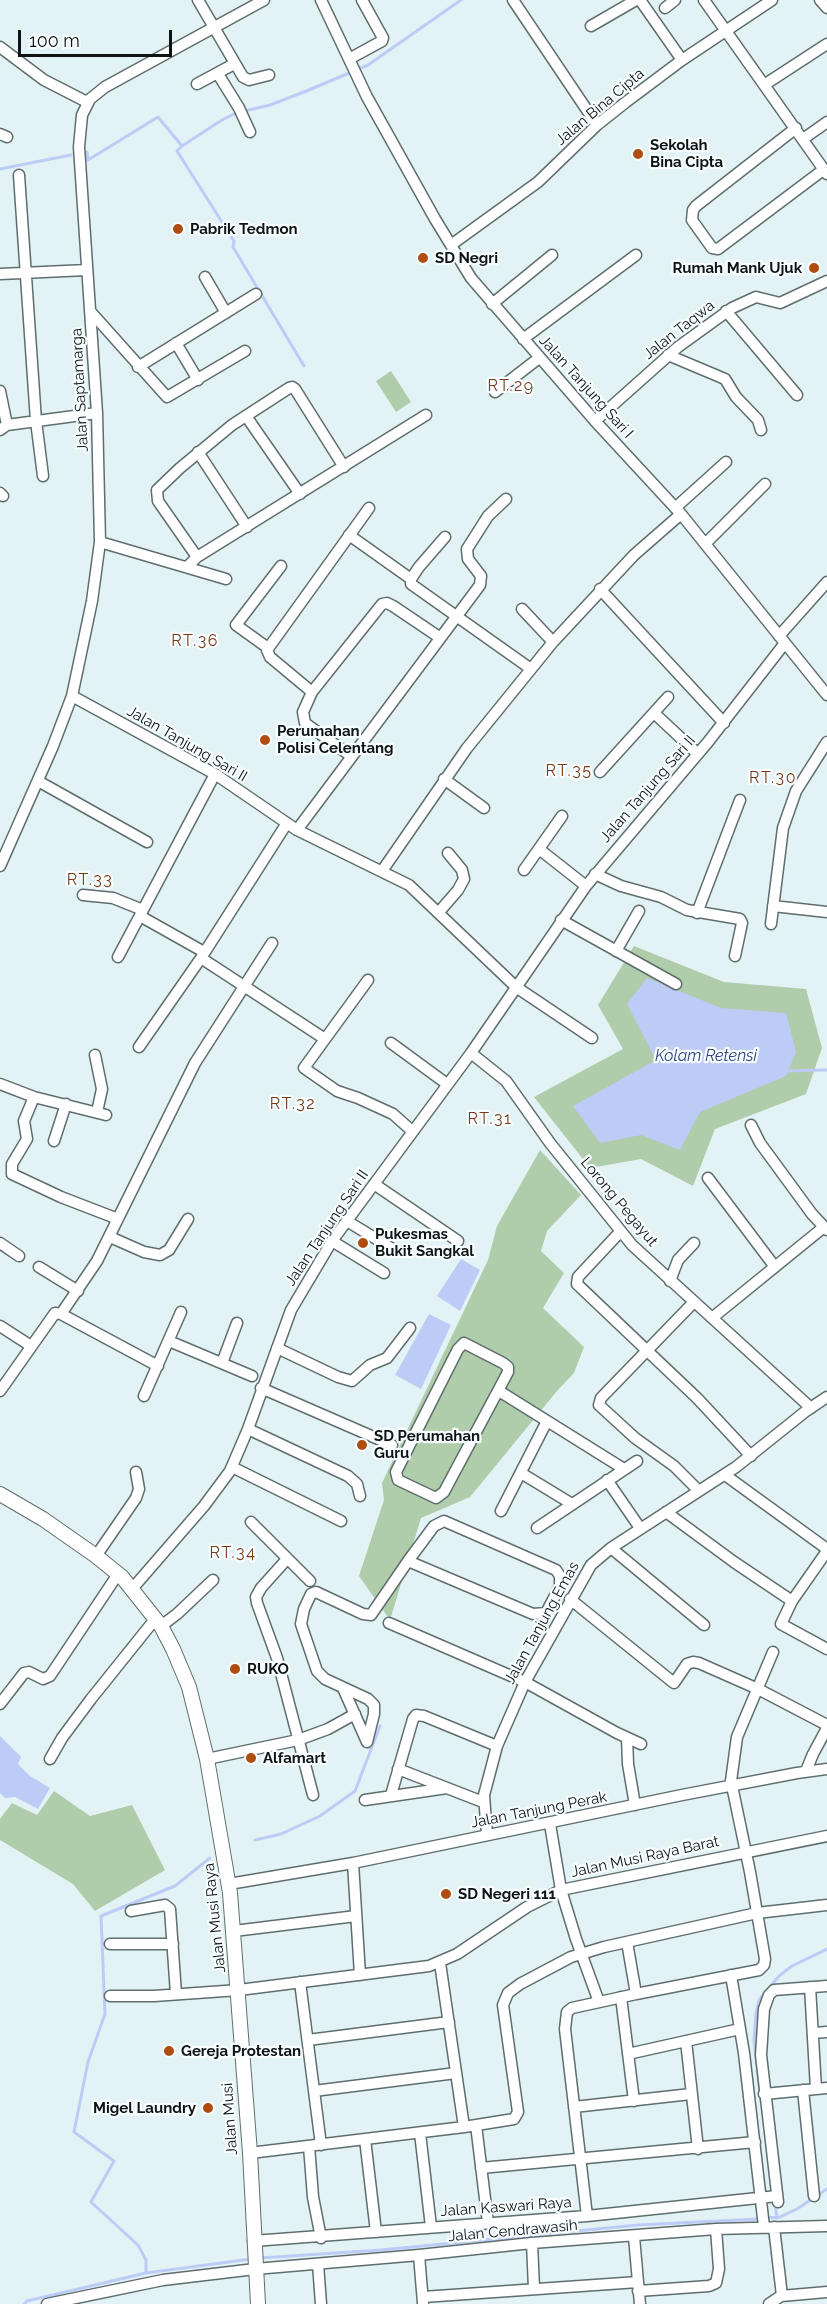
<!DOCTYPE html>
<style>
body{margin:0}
#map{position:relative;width:827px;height:2304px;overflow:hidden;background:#e3f3f5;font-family:Raleway,sans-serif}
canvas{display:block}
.scale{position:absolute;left:18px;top:30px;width:154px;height:27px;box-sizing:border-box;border:3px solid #0e1314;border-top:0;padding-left:8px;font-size:18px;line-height:21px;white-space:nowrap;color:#0e1314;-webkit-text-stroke:4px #f8feff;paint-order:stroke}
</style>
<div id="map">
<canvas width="827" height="2304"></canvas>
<div class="scale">100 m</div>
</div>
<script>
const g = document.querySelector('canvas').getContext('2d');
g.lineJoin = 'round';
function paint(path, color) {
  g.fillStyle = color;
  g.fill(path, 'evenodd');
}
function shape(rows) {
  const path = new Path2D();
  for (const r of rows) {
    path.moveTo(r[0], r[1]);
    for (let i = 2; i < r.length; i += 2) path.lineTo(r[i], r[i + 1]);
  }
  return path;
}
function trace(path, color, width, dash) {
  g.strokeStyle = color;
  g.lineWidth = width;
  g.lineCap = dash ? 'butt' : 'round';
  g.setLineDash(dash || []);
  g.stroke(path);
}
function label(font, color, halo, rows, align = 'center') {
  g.font = font + ' Raleway,sans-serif';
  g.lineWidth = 4.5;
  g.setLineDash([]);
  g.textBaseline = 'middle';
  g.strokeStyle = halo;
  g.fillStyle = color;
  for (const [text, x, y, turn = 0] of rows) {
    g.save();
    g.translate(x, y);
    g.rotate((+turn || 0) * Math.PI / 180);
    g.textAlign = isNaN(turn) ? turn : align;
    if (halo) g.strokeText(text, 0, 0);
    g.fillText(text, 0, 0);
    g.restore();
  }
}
paint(shape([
 [391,371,411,402,396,412,376,381],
 [634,946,724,982,806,989,822,1048,806,1094,715,1129,693,1186,641,1159,590,1168,534,1097,623,1049,598,1005],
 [540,1150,581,1195,547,1231,541,1251,564,1273,543,1308,584,1347,574,1373,557,1391,470,1497,421,1518,390,1620,359,1576,384,1500,382,1483,488,1260,497,1226],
 [54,1791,90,1816,132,1805,165,1870,95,1911,73,1884,0,1840,0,1819,12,1803,37,1815]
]), '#afccab');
paint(shape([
 [647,978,721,1008,786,1013,796,1052,786,1076,700,1112,680,1150,641,1135,600,1143,573,1106,656,1060,627,1004],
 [461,1259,480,1270,460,1311,437,1296],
 [429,1314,451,1325,421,1389,395,1375],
 [0,1736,21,1757,18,1764,30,1776,50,1788,38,1809,15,1797,5,1798,0,1793]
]), '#bcccf6');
trace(shape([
 [182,146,177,151,234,241,233,247,304,366],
 [87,152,88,160,158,117,182,146,222,120,236,113,270,105,309,90,368,65,461,0],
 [0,169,71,155],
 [784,1071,827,1070],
 [255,1840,281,1834,320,1816,355,1791,380,1726],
 [761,2102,754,2040,756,2013,759,2000,779,1976,792,1966,827,1949],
 [775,2204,777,2218],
 [766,2218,780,2217,797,2209,827,2189],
 [260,2258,381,2250,638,2225,759,2219],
 [146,2273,146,2260,138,2245,91,2202,114,2161,74,2132,88,2062,105,2014,101,1916,175,1886,210,1858],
 [24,2304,27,2301,146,2273,251,2259]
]), '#bcccf6', 3);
const minor = shape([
 [198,0,243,77,249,80,269,75],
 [321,0,367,97,435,219,471,278,595,421,681,514,827,695],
 [513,0,597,125],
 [640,0,682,60],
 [704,0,827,174],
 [820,0,827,8],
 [665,8,675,0],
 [591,26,636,0],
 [0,47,44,80,87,102],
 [349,59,382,41,383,38,362,0],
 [218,74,239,108,250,132],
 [197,84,234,64],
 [764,85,827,44],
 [796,128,696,206,693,210,692,220,712,248,718,249,823,170],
 [0,134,7,137],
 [803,139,827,122],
 [19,175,36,421,43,476],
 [451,245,538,182,597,125,626,102,682,60,772,0],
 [0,274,87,270],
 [205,277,226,313],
 [492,304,552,255],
 [90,311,167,397,245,351],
 [726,311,797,395],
 [523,339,636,255],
 [176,343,198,380],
 [668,355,725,379,736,397,758,420,761,430],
 [138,367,256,294],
 [0,391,7,425],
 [495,392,539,358],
 [246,416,300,494],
 [595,421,678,347,732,308,756,297,780,303,827,281],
 [0,430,7,425,97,413],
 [198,452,247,527],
 [0,493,3,496],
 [675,508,726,462],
 [349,535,411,579],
 [445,537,419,567,411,579,411,584,531,669],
 [100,542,226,579],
 [705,544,765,484],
 [197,557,158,501,157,490,180,468,232,425,289,388,292,387,295,389,344,467],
 [187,567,197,557,426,415],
 [600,589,724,723],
 [522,609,553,642],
 [779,636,827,582],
 [268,648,236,625,281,566],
 [312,692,270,657,267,650,369,508],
 [72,696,215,774,297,830,409,885,516,987,592,1038],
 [654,713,698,754],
 [351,756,305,723,303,712,312,692,382,604,387,603,393,606,439,637],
 [600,772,668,697],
 [444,779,484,808],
 [38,781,147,842],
 [297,830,480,585,481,576,468,559,467,549,488,516,506,499],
 [539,849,586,886],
 [0,866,53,746,72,696,92,601,100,542,97,413,79,147,82,115,90,99,105,87,264,0],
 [524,870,562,816],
 [382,871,467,748,553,642,634,555,681,514],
 [595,874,621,886,661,897,687,910,740,919,742,923,735,956],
 [83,895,113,898,143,910],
 [773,906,827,912],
 [439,912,458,890,464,879,462,870,448,853],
 [697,913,740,800],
 [140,916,204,952],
 [561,920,676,984],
 [771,924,783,828,796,791,827,742],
 [616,951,639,911],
 [118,957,215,774],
 [201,958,325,1039],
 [368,980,304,1068,337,1091,358,1098,393,1114,412,1131],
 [391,1043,447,1084],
 [139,1047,201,958,287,823],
 [471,1053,506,1081,550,1143,632,1245,811,1408],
 [95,1055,102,1089,97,1112],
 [0,1084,34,1097,106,1115],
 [34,1097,24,1121,27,1139,12,1164,12,1174,61,1197,118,1219],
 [751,1125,760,1143,812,1214,827,1230],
 [54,1141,66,1104],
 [708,1178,775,1267],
 [374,1184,458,1241],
 [347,1221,391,1248],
 [620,1232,578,1277,577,1284,697,1398,751,1456],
 [110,1237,144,1252,160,1255,169,1250,188,1219],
 [332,1241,384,1273],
 [0,1243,19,1256],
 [39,1267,78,1291],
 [670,1281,678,1260,694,1243],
 [694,1302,601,1398,599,1405,635,1438,674,1466,699,1491],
 [61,1314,97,1261,195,1063,272,943],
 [712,1318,824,1227],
 [0,1326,31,1346],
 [169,1341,252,1376],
 [464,1343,503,1363,508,1367,508,1372,444,1492,436,1498,398,1480,396,1472,458,1349,464,1343],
 [277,1348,338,1377,352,1381,370,1365,387,1358,410,1328],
 [222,1363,237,1323],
 [261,1388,392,1445],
 [0,1391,55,1313,61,1314,158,1366],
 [499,1391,624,1469],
 [144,1396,181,1312],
 [248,1429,348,1476,357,1484,360,1496],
 [232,1467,341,1521],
 [521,1473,572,1504],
 [725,1475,827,1549],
 [607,1480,640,1528],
 [501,1511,547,1421],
 [666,1512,734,1562,792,1601],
 [251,1522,310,1581],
 [537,1528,637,1461],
 [611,1548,704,1625],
 [827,1551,792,1601,781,1624,827,1649],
 [96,1556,136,1498,139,1489,136,1472],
 [287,1559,261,1588,256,1597,257,1603,277,1658,313,1795],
 [132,1589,204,1506,230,1471,248,1429,291,1310,332,1241,471,1053,586,886,708,742,785,643],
 [570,1599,674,1683,687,1664,693,1662,699,1663,758,1689,827,1725],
 [389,1623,525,1682,617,1733,641,1744],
 [161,1626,177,1614,213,1580],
 [343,1688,367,1742],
 [0,1704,24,1673,29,1672,43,1679,50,1676,118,1574],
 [627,1738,628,1764,635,1805],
 [367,1742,374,1714,374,1705,368,1699,325,1679,317,1671,301,1624,304,1609,311,1594,316,1592,363,1614,371,1615,408,1561,434,1526,444,1521,556,1570,560,1576,560,1586,546,1613,533,1614,408,1561],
 [50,1759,62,1738,91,1699,156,1618],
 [207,1759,298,1740,328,1729,355,1714],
 [398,1769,483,1802],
 [806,1771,813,1754,827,1728],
 [391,1795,413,1719,416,1715,424,1716,497,1746],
 [365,1800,447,1788],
 [550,1824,561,1890,576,1939,599,2002],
 [487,1835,484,1795,497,1746,525,1682,591,1565,611,1548,736,1467,806,1411,827,1397],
 [353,1863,360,1975],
 [229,1884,353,1863,682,1795,797,1773,827,1769],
 [131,1911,165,1905,170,1909,176,1994],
 [234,1931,356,1916],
 [627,1942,636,1994],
 [110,1944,173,1944],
 [440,1963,464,2127],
 [731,1975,744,2053,764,2227],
 [300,1982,321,2145],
 [810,1987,816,2089],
 [110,1996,154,1996,239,1990,429,1966,457,1954,527,1907,561,1890,827,1836],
 [621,1997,634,2101],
 [813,2033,827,2032],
 [308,2040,449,2022],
 [686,2041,698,2149],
 [628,2054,740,2029],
 [803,2090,814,2196],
 [314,2091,456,2073],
 [764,2094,827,2088],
 [574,2107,691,2094],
 [476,2125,488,2223],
 [420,2133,431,2227],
 [365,2139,376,2232],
 [309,2146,313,2197,321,2238],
 [250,2153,464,2127,514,2119,518,2112,503,2005,508,1993,520,1984,571,1957,604,1947,757,1913,827,1905],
 [481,2168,755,2142],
 [778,2202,761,2055,764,2009,769,1995,774,1990,827,1986],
 [587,2216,565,2029,567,2012,572,2008,636,1994,759,1970,764,1965,765,1959,750,1872,731,1781,737,1737,773,1652],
 [774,2227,782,2296],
 [634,2237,640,2304],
 [253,2241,587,2216,777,2196],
 [532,2243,534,2288],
 [419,2255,423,2303],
 [318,2264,321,2304],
 [638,2291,709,2286,716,2283,719,2269,716,2229],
 [423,2297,638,2282],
 [47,2304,163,2280,255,2269,419,2255,532,2243,716,2229,827,2226],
 [769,2304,781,2296,827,2292]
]);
const tertiary = shape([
 [0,1494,43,1519,96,1556,122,1577,161,1626,173,1649,189,1687,207,1759,230,1893,250,2153,258,2304]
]);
trace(minor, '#5f6d6e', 13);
trace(tertiary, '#5f6d6e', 16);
trace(minor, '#fff', 10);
trace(tertiary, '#fff', 14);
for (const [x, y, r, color] of [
 [638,154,6,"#af4d11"],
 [178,229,6,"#af4d11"],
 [423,258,6,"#af4d11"],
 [814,268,6,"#af4d11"],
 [265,740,6,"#af4d11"],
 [363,1243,6,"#af4d11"],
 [362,1445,6,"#af4d11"],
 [235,1669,6,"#af4d11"],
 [251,1758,6,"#af4d11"],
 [446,1894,6,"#af4d11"],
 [169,2051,6,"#af4d11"],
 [208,2108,6,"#af4d11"]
]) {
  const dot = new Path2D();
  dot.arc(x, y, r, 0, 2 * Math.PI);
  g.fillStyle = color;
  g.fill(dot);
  trace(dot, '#f8feff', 2);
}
label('15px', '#0e1314', '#f8feff', [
 ["Jalan Bina Cipta",600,107,-40],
 ["Jalan Taqwa",679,330,-38],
 ["Jalan Tanjung Sari I",586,387,48],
 ["Jalan Saptamarga",80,390,-93],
 ["Jalan Tanjung Sari II",187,744,30],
 ["Jalan Tanjung Sari II",648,789,-49],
 ["Lorong Pegayut",619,1202,50],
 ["Jalan Tanjung Sari II",327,1228,-56],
 ["Jalan Tanjung Emas",542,1623,-61],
 ["Jalan Tanjung Perak",539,1810,-11],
 ["Jalan Musi Raya Barat",645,1857,-12],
 ["Jalan Musi Raya",215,1918,-96],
 ["Jalan Musi",230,2119,-94],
 ["Jalan Kaswari Raya",506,2207,-4],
 ["Jalan Cendrawasih",513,2231,-5]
]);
label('bold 15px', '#0e1314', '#f8feff', [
 ["Sekolah",650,145],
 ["Bina Cipta",650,162],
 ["Pabrik Tedmon",190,229],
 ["SD Negri",435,258],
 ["Rumah Mank Ujuk",802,268,"right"],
 ["Perumahan",277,731],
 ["Polisi Celentang",277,748],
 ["Pukesmas",375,1234],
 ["Bukit Sangkal",375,1251],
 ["SD Perumahan",374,1436],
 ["Guru",374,1453],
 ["RUKO",247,1669],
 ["Alfamart",263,1758],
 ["SD Negeri 111",458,1894],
 ["Gereja Protestan",181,2051],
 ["Migel Laundry",196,2108,"right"]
], 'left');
g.letterSpacing = '1.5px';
label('16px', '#793a18', '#f8feff', [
 ["RT.29",511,386],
 ["RT.36",195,641],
 ["RT.35",569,771],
 ["RT.30",773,778],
 ["RT.33",90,880],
 ["RT.32",293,1104],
 ["RT.31",490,1119],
 ["RT.34",233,1553]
]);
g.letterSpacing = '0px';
label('italic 16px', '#2e427f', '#f8feff', [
 ["Kolam Retensi",706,1056]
]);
</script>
